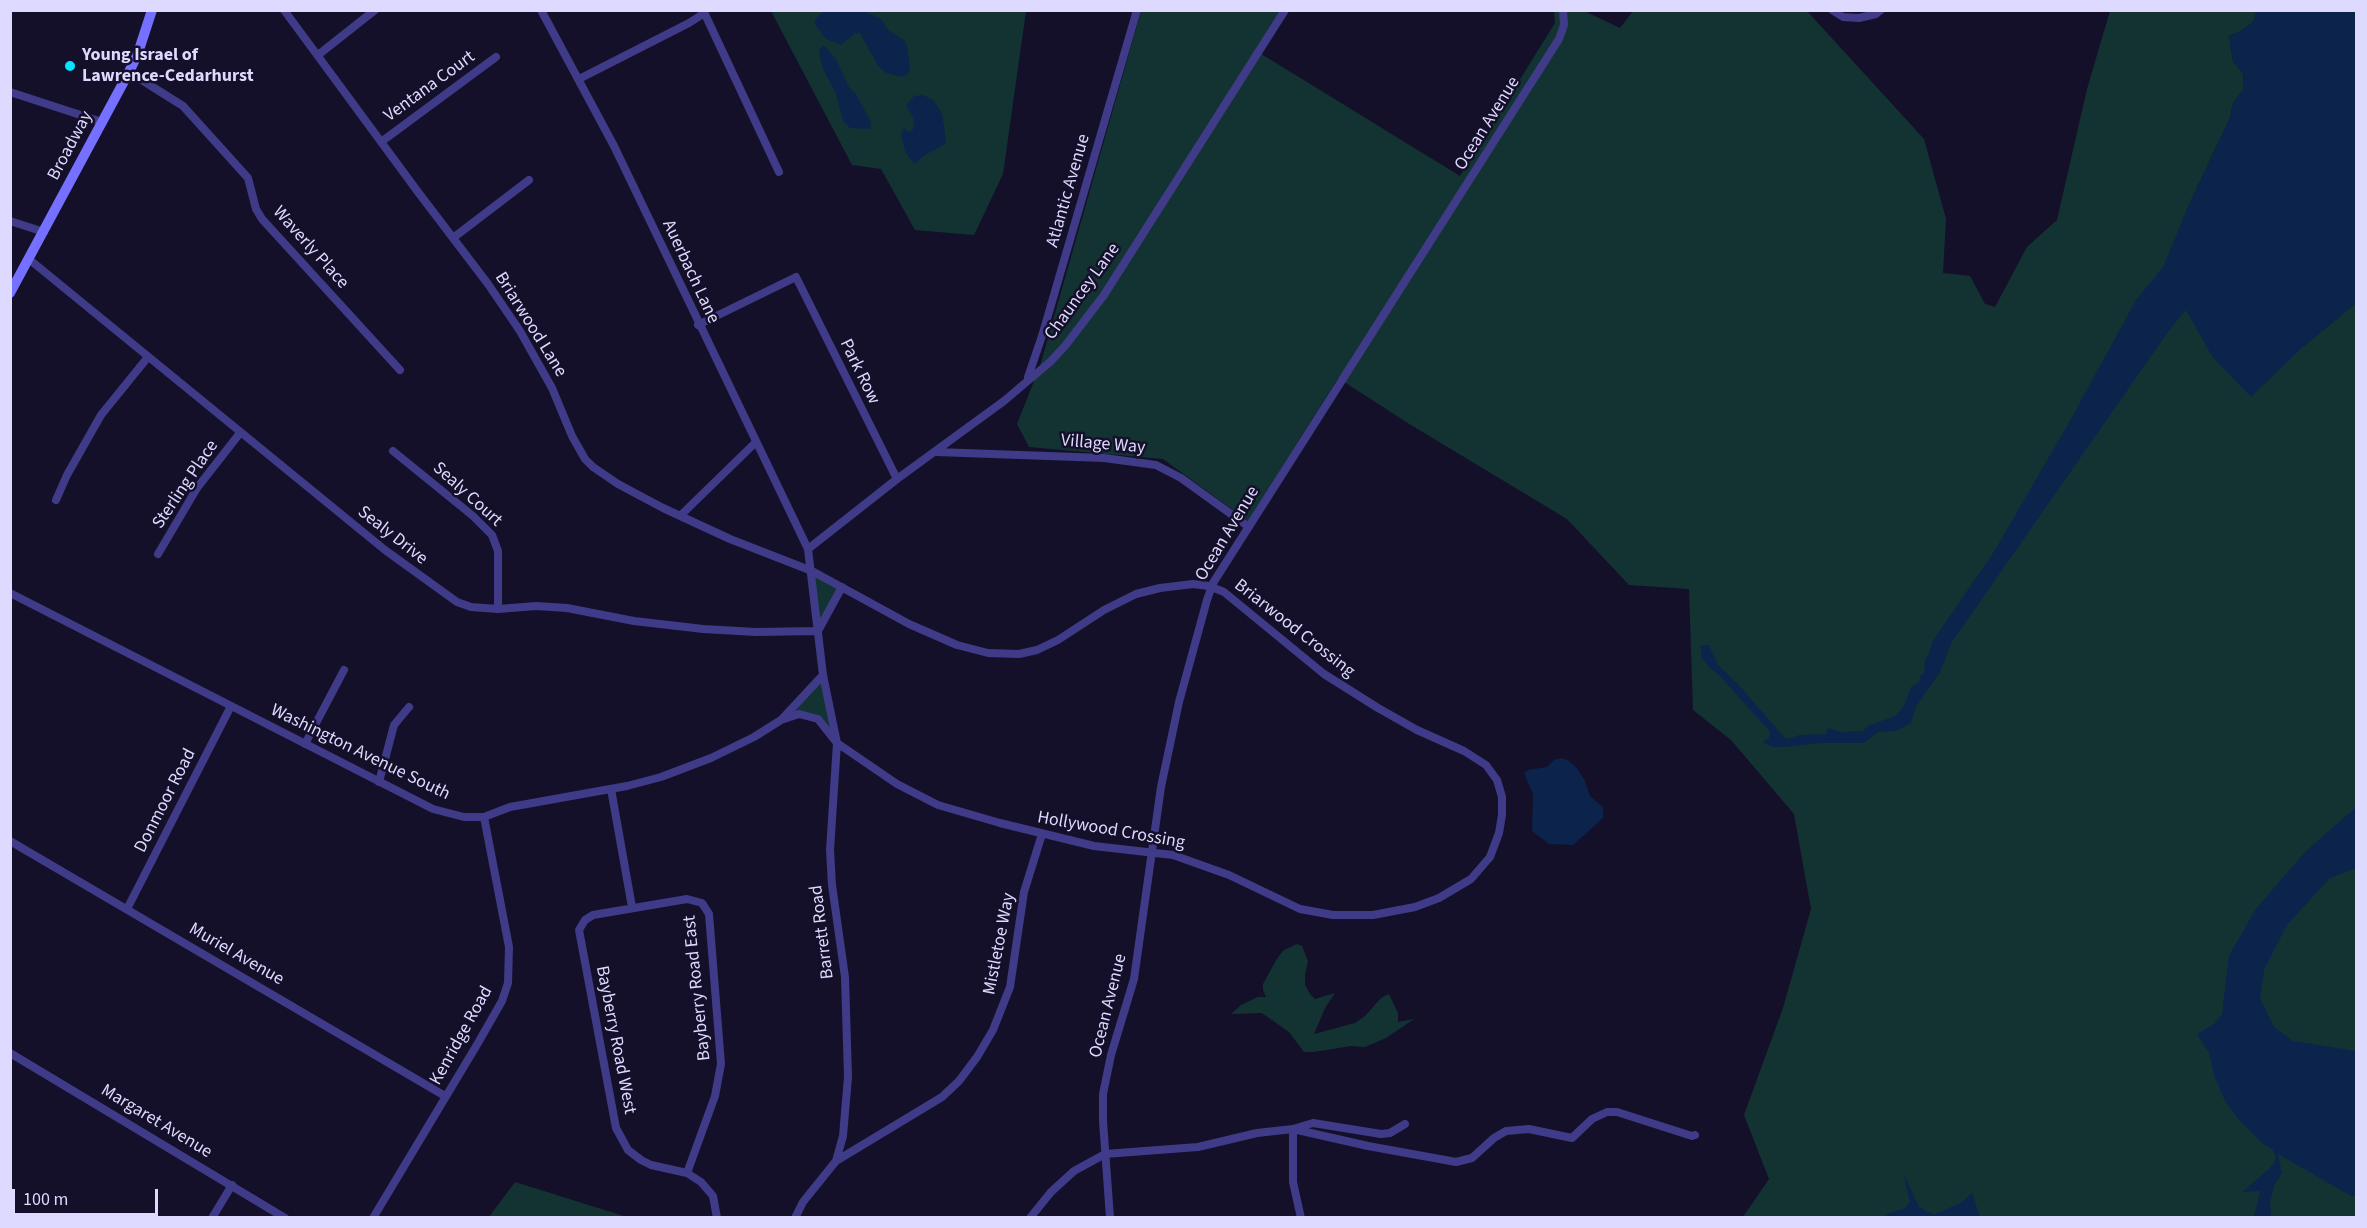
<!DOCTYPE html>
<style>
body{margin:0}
#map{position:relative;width:2367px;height:1228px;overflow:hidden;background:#151029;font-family:"Source Sans 3",sans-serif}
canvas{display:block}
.frame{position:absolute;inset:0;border:12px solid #ddd9ff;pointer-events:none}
.scale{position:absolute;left:12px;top:1189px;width:146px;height:27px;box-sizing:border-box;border:3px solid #ddd9ff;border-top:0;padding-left:8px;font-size:18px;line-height:21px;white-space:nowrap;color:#ddd9ff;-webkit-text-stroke:4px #151029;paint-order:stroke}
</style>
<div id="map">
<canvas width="2367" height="1228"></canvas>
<div class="frame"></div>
<div class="scale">100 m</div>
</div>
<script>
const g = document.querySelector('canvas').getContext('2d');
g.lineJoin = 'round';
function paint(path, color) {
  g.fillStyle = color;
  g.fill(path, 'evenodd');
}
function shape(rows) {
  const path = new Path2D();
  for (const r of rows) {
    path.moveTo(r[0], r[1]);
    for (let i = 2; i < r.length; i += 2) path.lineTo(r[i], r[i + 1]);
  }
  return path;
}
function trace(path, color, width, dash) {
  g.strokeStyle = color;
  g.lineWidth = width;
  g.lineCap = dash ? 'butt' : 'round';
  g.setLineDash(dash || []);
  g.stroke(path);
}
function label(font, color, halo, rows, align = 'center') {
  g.font = font + ' "Source Sans 3",sans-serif';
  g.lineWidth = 5;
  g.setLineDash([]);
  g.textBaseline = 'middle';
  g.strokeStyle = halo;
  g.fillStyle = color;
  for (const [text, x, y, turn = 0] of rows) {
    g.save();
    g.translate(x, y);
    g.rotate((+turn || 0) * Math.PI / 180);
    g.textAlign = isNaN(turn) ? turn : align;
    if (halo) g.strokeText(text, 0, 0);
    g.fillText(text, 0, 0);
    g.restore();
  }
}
paint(shape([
 [771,11,1026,11,1003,174,974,235,915,230,881,169,852,165],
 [1141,11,1284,11,1258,52,1460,176,1555,23,1554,11,1584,11,1620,28,1633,11,1807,11,1924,139,1946,219,1943,273,1970,276,1985,304,1995,307,2027,247,2057,220,2087,89,2110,11,2257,11,2253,22,2241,31,2229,36,2233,61,2243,74,2244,89,2233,103,2230,118,2187,209,2304,346,2356,303,2356,1217,1743,1217,1769,1179,1744,1115,1783,1008,1811,909,1794,814,1731,740,1693,710,1689,589,1629,585,1567,519,1411,425,1338,378,1248,521,1163,459,1029,447,1017,424,1040,366],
 [812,571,842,587,818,631],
 [823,675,837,743,809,715,781,720],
 [1297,944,1302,946,1308,961,1305,975,1305,985,1310,994,1315,999,1335,993,1325,1008,1314,1034,1355,1023,1365,1016,1381,998,1389,994,1398,1013,1398,1022,1414,1019,1386,1038,1365,1047,1351,1046,1313,1052,1304,1052,1289,1032,1262,1013,1231,1014,1241,1005,1258,997,1266,997,1263,990,1263,984,1278,957,1284,950],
 [515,1182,627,1217,489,1217]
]), '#133333');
paint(shape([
 [824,11,863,11,880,18,888,30,904,40,907,45,910,68,908,74,902,77,886,73,878,66,860,33,855,33,841,45,826,39,815,25,815,19],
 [2257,11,2356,11,2356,303,2304,346,2251,397,2213,358,2186,310,2168,332,1952,642,1940,672,1916,707,1911,723,1896,731,1878,732,1864,743,1823,743,1785,747,1773,747,1762,742,1769,738,1770,732,1719,675,1709,667,1702,658,1700,645,1709,645,1718,665,1738,684,1784,737,1789,739,1799,735,1826,734,1828,728,1841,732,1863,731,1868,726,1895,716,1904,706,1911,687,1919,682,1920,676,1924,673,1925,659,1929,654,1932,642,1995,550,2072,417,2136,300,2163,267,2187,209,2230,118,2233,103,2244,89,2243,74,2233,61,2229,36,2241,31,2253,22],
 [824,45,836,59,849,87,856,94,871,122,870,129,850,128,843,121,836,94,825,73,821,62,819,49],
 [923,95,933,100,942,113,946,141,944,145,927,154,914,164,905,151,901,134,904,128,908,132,913,130,914,119,906,106,914,96],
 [1562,758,1569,761,1577,768,1585,781,1590,796,1603,807,1603,818,1573,845,1549,844,1532,831,1533,794,1524,773,1528,770,1547,767,1554,760],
 [2356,807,2356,868,2330,878,2287,925,2264,970,2260,998,2274,1027,2293,1041,2356,1051,2356,1196,2351,1196,2278,1154,2282,1173,2275,1184,2270,1202,2271,1217,2254,1217,2260,1191,2242,1192,2270,1168,2275,1161,2275,1155,2273,1150,2263,1144,2239,1120,2225,1101,2215,1078,2209,1053,2197,1034,2214,1024,2222,1014,2229,956,2255,910,2305,852],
 [1903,1172,1919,1207,1934,1215,1962,1202,1972,1193,1980,1217,1896,1218,1885,1215,1905,1208,1910,1202]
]), '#0c234c');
trace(shape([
 [541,10,614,146,808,549,823,675,837,743,830,850,832,885,845,977,848,1077,843,1136,836,1161,803,1202,795,1218],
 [703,10,779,172],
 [1832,10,1843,17,1859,18,1876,14,1881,10],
 [318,55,375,10],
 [129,72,183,106,248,178,256,209,262,219,400,370],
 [579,79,689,23,703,14],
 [10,92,102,122],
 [381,142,496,57],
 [10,221,44,232],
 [453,238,529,180],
 [30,260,385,550,457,602,471,607,498,609,536,606,567,608,634,621,703,629,756,632,818,631],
 [698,325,796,277,897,479],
 [1028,377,1042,336,1137,10],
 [393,451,473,516,492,535,498,551,498,609],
 [936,452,1104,458,1156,465,1181,478,1249,527],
 [56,500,67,475,101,415,148,357],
 [680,516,756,442],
 [808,549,897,479,1004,401,1050,362,1065,346,1104,295,1285,10],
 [158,554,197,488,240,433],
 [10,593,433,809,464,817,484,817,510,807,627,786,661,777,711,758,754,737,781,720,799,714,818,719,837,743,897,784,938,805,1000,823,1094,846,1173,855,1229,875,1300,909,1333,915,1373,915,1415,907,1439,898,1471,879,1490,857,1499,833,1502,815,1502,797,1497,780,1486,765,1464,751,1417,730,1378,708,1324,674,1224,592,1209,586,1193,584,1160,588,1136,594,1104,610,1058,640,1037,650,1019,654,988,653,957,645,909,624,812,571,730,539,663,508,618,484,593,467,585,459,572,436,552,388,520,331,488,284,418,192,284,10],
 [819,629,842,587],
 [782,719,823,675],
 [305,744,344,670],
 [379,782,394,725,409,707],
 [611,789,632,907],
 [10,841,445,1096],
 [127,909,231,706],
 [10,1053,285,1218],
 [1293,1129,1368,1146,1456,1162,1472,1158,1494,1138,1506,1131,1529,1129,1572,1138,1592,1119,1607,1112,1617,1112,1692,1136,1695,1135],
 [1293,1129,1293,1182,1301,1218],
 [836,1161,942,1097,959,1081,977,1057,993,1030,1010,987,1024,892,1042,834],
 [687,1173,715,1096,721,1064,709,914,702,903,687,899,593,915,585,920,579,930,616,1128,628,1150,641,1160,651,1165,687,1173,701,1182,713,1196,717,1218],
 [212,1218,232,1185],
 [373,1218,478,1043,502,1001,508,983,509,947,484,817],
 [1030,1218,1051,1192,1074,1171,1105,1154,1198,1147,1257,1133,1293,1129,1313,1123,1381,1134,1390,1133,1405,1124],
 [1110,1218,1103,1121,1103,1094,1111,1055,1134,979,1161,787,1179,702,1207,600,1213,583,1559,39,1564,25,1563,10]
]), '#3f3b88', 8);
trace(shape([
 [10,293,129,72,138,53,152,10],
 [10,1217,11,1218]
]), '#7570ff', 10);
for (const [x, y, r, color] of [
 [70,66,6,"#05e4ff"]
]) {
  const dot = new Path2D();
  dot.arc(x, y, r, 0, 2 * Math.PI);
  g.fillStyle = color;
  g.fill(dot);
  trace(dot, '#151029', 2);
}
label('bold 18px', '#ddd9ff', '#151029', [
 ["Young Israel of",82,56],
 ["Lawrence-Cedarhurst",82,77]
], 'left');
label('18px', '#ddd9ff', '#151029', [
 ["Ventana Court",430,87,-36],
 ["Ocean Avenue",1488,124,-58],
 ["Broadway",71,146,-62],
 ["Atlantic Avenue",1069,191,-74],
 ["Waverly Place",310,248,48],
 ["Auerbach Lane",690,272,65],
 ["Chauncey Lane",1083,292,-54],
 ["Briarwood Lane",530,325,58],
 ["Park Row",859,372,64],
 ["Village Way",1103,445,5],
 ["Sterling Place",186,485,-56],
 ["Sealy Court",467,495,42],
 ["Ocean Avenue",1228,534,-59],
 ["Sealy Drive",392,536,38],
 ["Briarwood Crossing",1294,629,38],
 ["Washington Avenue South",360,753,26],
 ["Donmoor Road",166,801,-63],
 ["Hollywood Crossing",1111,831,10],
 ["Barrett Road",823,932,-97],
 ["Mistletoe Way",1000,944,-79],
 ["Muriel Avenue",236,955,30],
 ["Bayberry Road East",698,988,-96],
 ["Ocean Avenue",1109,1006,-76],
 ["Kenridge Road",462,1036,-61],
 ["Bayberry Road West",615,1040,79],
 ["Margaret Avenue",156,1122,31]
]);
</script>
